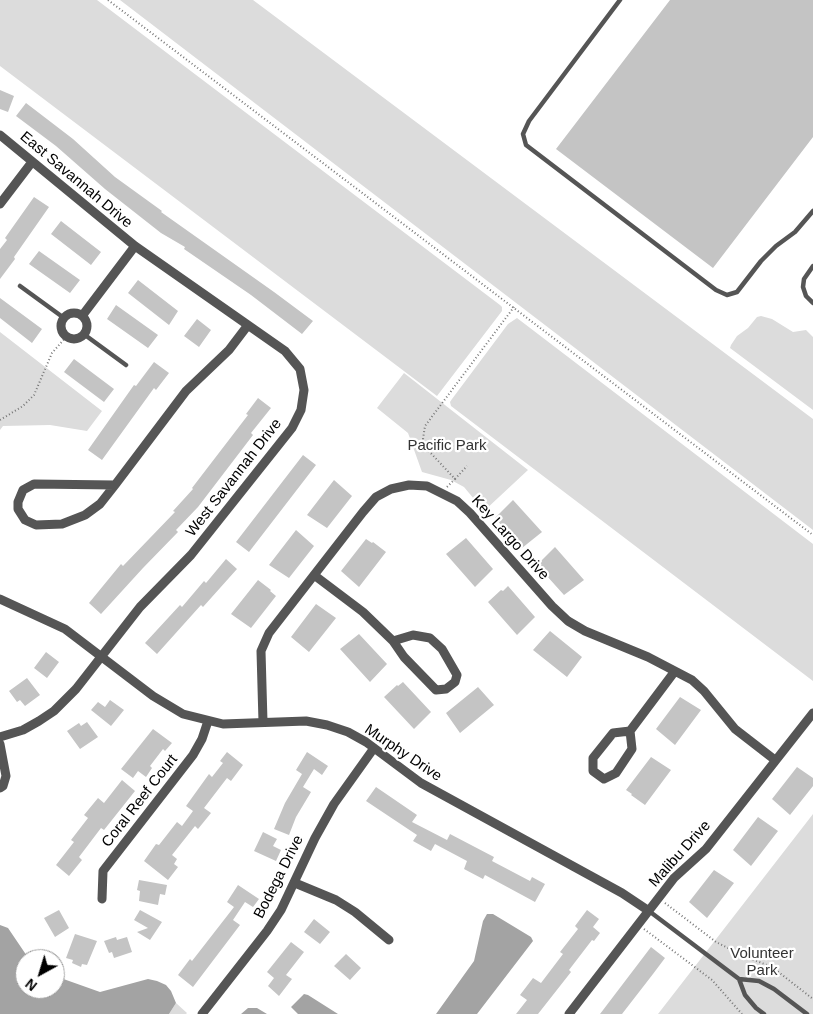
<!DOCTYPE html>
<style>
body{margin:0}
#map{position:relative;width:813px;height:1014px;overflow:hidden;background:#fff;font-family:Helvetica,sans-serif}
canvas{display:block}
.north{position:absolute;left:15px;top:949px;width:50px;height:50px;box-sizing:border-box;background:#fff;border:1px solid #999;border-radius:50%;rotate:219deg;font-size:14px;font-weight:700;line-height:20px;text-align:center;color:#000}
.north::after{content:'';display:block;margin:auto;width:18px;height:22px;background:#000;clip-path:polygon(50% 0,100% 100%,50% 72%,0 100%)}
</style>
<div id="map">
<canvas width="813" height="1014"></canvas>
<div class="north">N</div>
</div>
<script>
const g = document.querySelector('canvas').getContext('2d');
g.lineJoin = 'round';
function paint(path, color) {
  g.fillStyle = color;
  g.fill(path, 'evenodd');
}
function shape(rows) {
  const path = new Path2D();
  for (const r of rows) {
    if (r.length === 3) {
      path.moveTo(r[0] + r[2], r[1]);
      path.arc(r[0], r[1], r[2], 0, 2 * Math.PI);
      continue;
    }
    path.moveTo(r[0], r[1]);
    for (let i = 2; i < r.length; i += 2) path.lineTo(r[i], r[i + 1]);
  }
  return path;
}
function trace(path, color, width, dash) {
  g.strokeStyle = color;
  g.lineWidth = width;
  g.lineCap = dash ? 'butt' : 'round';
  g.setLineDash(dash || []);
  g.stroke(path);
}
function label(font, color, halo, rows, align = 'center') {
  g.font = font + ' Helvetica,sans-serif';
  g.lineWidth = 4.5;
  g.setLineDash([]);
  g.textBaseline = 'middle';
  g.strokeStyle = halo;
  g.fillStyle = color;
  for (const [text, x, y, turn = 0] of rows) {
    g.save();
    g.translate(x, y);
    g.rotate((+turn || 0) * Math.PI / 180);
    g.textAlign = isNaN(turn) ? turn : align;
    if (halo) g.strokeText(text, 0, 0);
    g.fillText(text, 0, 0);
    g.restore();
  }
}
paint(shape([
 [0,0,97,0,500,305,502,307,502,311,437,396,0,66],
 [120,0,253,0,813,419,813,530],
 [761,316,772,319,793,332,806,330,813,337,813,410,730,348,731,345,737,336,748,328,757,317],
 [517,318,813,544,813,681,451,406,450,402,452,399,508,324],
 [0,332,102,411,87,431,50,425,3,426,0,430],
 [404,373,528,470,484,511,464,487,451,480,422,472,408,433,377,408],
 [813,814,813,1014,658,1014],
 [176,1003,187,1013,186,1014,169,1014]
]), '#dcdcdc');
paint(shape([
 [487,914,493,914,531,937,533,941,477,1014,436,1014,474,961,483,921],
 [0,925,8,928,29,959,25,959,25,989,55,989,55,976,100,992,148,979,157,981,166,985,171,991,176,1003,169,1014,0,1014],
 [304,994,308,995,338,1014,298,1014,291,1007],
 [248,1008,257,1008,267,1014,241,1014]
]), '#a3a3a3');
paint(shape([
 [670,0,813,0,813,137,713,268,556,149],
 [0,90,14,96,8,112,0,109],
 [26,103,73,139,115,177,162,211,161,212,274,292,313,321,302,334,251,295,184,249,185,247,161,233,105,189,56,146,16,116],
 [34,197,49,207,14,257,15,259,0,279,0,249,7,240,5,238],
 [61,221,101,252,91,265,51,234],
 [39,251,80,280,70,293,29,264],
 [138,280,178,311,169,325,128,293],
 [0,298,42,329,32,343,0,318],
 [116,305,158,335,148,348,107,319],
 [197,319,211,330,199,347,184,336],
 [74,359,114,389,104,402,64,372],
 [154,362,169,373,156,390,154,388,102,460,88,450,134,385,136,386],
 [258,398,271,408,251,433,253,435,198,507,176,530,178,532,143,568,101,614,89,603,121,564,123,566,175,512,173,511,193,489,192,488,248,415,246,414],
 [303,455,316,465,249,552,236,542],
 [334,480,352,496,327,528,307,515],
 [513,500,542,532,522,548,495,518],
 [296,530,314,546,289,578,269,565],
 [466,538,493,569,475,587,446,554],
 [366,539,372,543,373,542,386,552,359,587,341,571],
 [555,547,584,580,564,595,537,565],
 [226,559,237,569,203,607,201,605,157,654,145,643,180,605,182,607,204,581,206,583],
 [258,580,271,590,270,591,276,596,251,628,231,614],
 [508,586,535,617,517,635,488,602,501,590,503,591],
 [316,604,336,618,309,652,291,637],
 [550,631,582,657,567,677,533,650],
 [359,634,387,664,370,682,340,649],
 [46,652,59,662,47,678,34,668],
 [27,678,40,695,25,706,20,700,17,702,9,691],
 [403,682,431,712,414,729,384,697,397,685,398,686],
 [478,687,494,705,460,733,446,713],
 [680,697,701,710,675,745,656,729],
 [110,700,124,710,111,726,91,710,98,702,105,707],
 [87,722,98,737,80,749,67,731,79,723,81,726],
 [153,729,172,743,165,751,163,749,150,766,152,768,146,777,138,771,133,778,121,769],
 [227,752,243,765,231,781,227,778,204,808,211,813,198,829,195,826,172,855,177,859,174,864,178,867,168,880,144,861,156,844,159,845,177,822,182,826,193,811,186,806,209,774,212,777,223,763,220,761],
 [307,752,328,766,322,775,314,769,303,787,311,792,296,817,289,835,274,829,285,803,302,774,296,770],
 [651,757,671,770,645,805,631,795,632,794,626,790],
 [797,767,813,778,813,786,790,815,772,799],
 [122,780,135,791,104,830,101,828,79,857,82,860,69,876,56,865,74,842,71,840,88,818,84,815,98,798,104,803],
 [376,787,417,815,412,822,447,840,450,834,494,857,492,861,530,881,532,877,545,884,535,902,485,875,483,879,464,869,467,861,435,844,431,851,413,841,417,835,366,801],
 [758,817,778,831,751,866,733,850],
 [263,832,277,839,273,846,281,850,276,861,254,851],
 [714,870,734,883,707,918,689,902],
 [139,880,167,885,165,895,160,894,158,905,139,901,140,891,137,890],
 [238,885,259,899,253,907,245,902,233,920,240,925,193,987,178,975,190,959,192,961,234,907,227,902],
 [59,910,69,928,55,937,44,918],
 [140,910,162,922,150,940,137,932,148,928,134,920],
 [587,910,599,919,593,927,600,933,594,941,592,940,569,970,571,972,538,1014,516,1014,527,1000,520,995,533,978,541,983,563,954,560,952,578,929,575,926],
 [314,919,330,932,320,944,304,932],
 [75,934,97,941,87,965,82,964,81,967,72,963,73,960,66,958],
 [116,937,117,940,127,937,132,952,114,958,112,952,109,953,104,941],
 [291,942,304,952,286,975,292,979,279,996,268,986,274,978,267,972],
 [651,947,665,958,653,974,622,1014,600,1014],
 [346,954,361,968,350,980,334,966]
]), '#c4c4c4');
trace(shape([
 [108,0,813,535],
 [0,420,23,406,34,395,52,353,66,337],
 [455,479,467,466],
 [447,487,455,479,427,449,423,439,425,426,514,307],
 [665,903,716,942,744,956,772,967,813,999],
 [644,929,712,980,742,1014]
]), '#777', 2, [1, 2.5]);
trace(shape([
 [620,0,529,121,523,134,526,145,716,290,727,295,737,292,761,261,776,246,795,232,813,211],
 [813,266,804,279,803,287,806,296,813,303],
 [20,286,64,318],
 [85,335,126,365],
 [649,911,739,979,745,995,756,1008,764,1014],
 [739,979,759,981,774,989,807,1014]
]), '#555', 4.5);
trace(shape([
 [0,135,135,246,285,351,300,369,304,390,301,410,292,428,191,555,140,607,76,689,54,711,39,721,23,730,0,737],
 [0,204,32,162],
 [74,326,13],
 [82,316,135,246],
 [115,485,34,484,23,490,18,502,18,509,25,520,36,525,62,524,85,515,100,504,115,485,186,391,229,350,248,325],
 [314,575,363,612,393,641,404,657,436,690,446,689,455,682,457,675,442,649,430,638,413,635,393,641],
 [0,599,65,629,153,696,183,714,223,724,306,721,327,725,348,732,366,742,421,783,622,893,649,911],
 [263,722,261,651,269,633,363,512,376,497,391,489,409,485,427,486,457,501,470,513,552,606,568,621,585,631,648,657,692,680,704,691,735,729,775,760],
 [630,731,632,749,616,773,604,779,593,771,593,758,613,733,630,731,675,671],
 [0,744,6,776,3,786,0,788],
 [295,883,336,900,355,912,389,940],
 [102,899,103,871,193,755,202,739,208,721],
 [202,1014,267,931,281,910,315,838,334,804,374,748],
 [569,1014,674,878,706,849,813,713]
]), '#555', 9);
label('15px', '#000', '#fff', [
 ["East Savannah Drive",76,180,40],
 ["West Savannah Drive",234,478,-52],
 ["Key Largo Drive",510,538,48],
 ["Murphy Drive",403,753,34],
 ["Coral Reef Court",140,801,-52],
 ["Malibu Drive",680,854,-48],
 ["Bodega Drive",279,877,-63]
]);
label('15px', '#333', '#fff', [
 ["Pacific Park",447,446],
 ["Volunteer",762,954],
 ["Park",762,971]
]);
</script>
